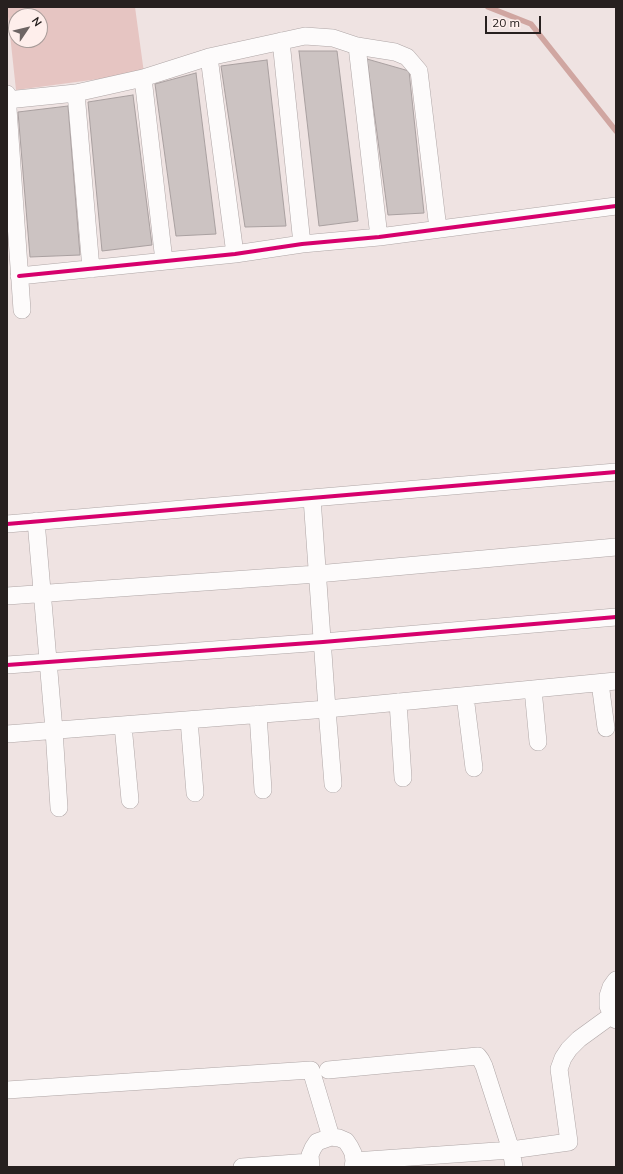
<!DOCTYPE html>
<style>
body{margin:0}
#map{position:relative;width:623px;height:1174px;overflow:hidden;background:#efe3e2;font-family:Mulish,sans-serif}
canvas{display:block}
.frame{position:absolute;inset:0;border:8px solid #27201f;pointer-events:none}
.north{position:absolute;left:8px;top:8px;width:40px;height:40px;box-sizing:border-box;background:#feeeeb;border:1px solid #a89c99;border-radius:50%;rotate:55deg;font-size:11px;font-weight:700;line-height:16px;text-align:center;color:#27201f}
.north::after{content:'';display:block;margin:auto;width:14px;height:18px;background:#6d6463;clip-path:polygon(50% 0,100% 100%,50% 72%,0 100%)}
.scale{position:absolute;left:485px;top:16px;width:56px;height:18px;box-sizing:border-box;border:2px solid #27201f;border-top:0;padding-left:5px;font-size:12px;line-height:14px;white-space:nowrap;color:#27201f;-webkit-text-stroke:3px #feeeeb;paint-order:stroke}
</style>
<div id="map">
<canvas width="623" height="1174"></canvas>
<div class="frame"></div>
<div class="north">N</div>
<div class="scale">20 m</div>
</div>
<script>
const g = document.querySelector('canvas').getContext('2d');
g.lineJoin = 'round';
function paint(path, color) {
  g.fillStyle = color;
  g.fill(path, 'evenodd');
}
function shape(rows) {
  const path = new Path2D();
  for (const r of rows) {
    path.moveTo(r[0], r[1]);
    for (let i = 2; i < r.length; i += 2) path.lineTo(r[i], r[i + 1]);
  }
  return path;
}
function trace(path, color, width, dash) {
  g.strokeStyle = color;
  g.lineWidth = width;
  g.lineCap = dash ? 'butt' : 'round';
  g.setLineDash(dash || []);
  g.stroke(path);
}
paint(shape([
 [7,7,135,7,144,73,16,90],
 [16,16,40,16,40,40,16,40]
]), '#e6c5c2');
trace(shape([
 [488,7,531,24,616,131]
]), '#d0a6a1', 5.5);
const building = shape([
 [299,51,337,51,358,221,319,226,299,51],
 [367,59,409,71,424,213,388,215,367,59],
 [267,60,286,226,245,227,221,66,267,60],
 [196,73,216,234,176,236,155,84,196,73],
 [133,95,152,245,102,251,88,102,133,95],
 [68,106,80,255,30,257,18,112,68,106]
]);
paint(building, '#ccc3c2');
trace(building, '#a9a0a0', 1);
const minor = shape([
 [281,41,302,244],
 [357,46,379,237],
 [209,57,235,254],
 [143,78,164,261],
 [76,93,91,269],
 [7,94,22,310],
 [7,100,76,93,143,78,209,57,305,36,333,38,357,46,395,52,407,57,419,71,438,229],
 [19,276,235,254,302,244,379,237,616,206],
 [36,521,54,730,59,808],
 [7,524,616,472],
 [7,596,317,574,616,547],
 [7,665,323,642,616,617],
 [600,683,606,728],
 [533,689,538,742],
 [465,696,474,768],
 [398,702,403,778],
 [258,714,263,790],
 [189,720,195,793],
 [123,725,130,800],
 [7,734,327,709,312,498],
 [333,784,327,709,616,681],
 [616,980,611,987,608,996,608,1006,612,1015,616,1020],
 [328,1070,478,1056,481,1060,484,1066,511,1150,354,1161],
 [7,1090,311,1070,331,1137],
 [242,1167,310,1162],
 [311,1167,310,1155,313,1148,317,1142,331,1137,339,1138,346,1141,350,1147,353,1153,354,1161,353,1167],
 [514,1167,511,1150,569,1142,559,1069,563,1058,569,1049,579,1039,612,1015]
]);
trace(minor, '#afa6a6', 18);
trace(minor, '#fdfbfb', 17);
trace(shape([
 [19,276,235,254,302,244,379,237,616,206],
 [7,524,616,472],
 [7,665,323,642,616,617]
]), '#d6006c', 4);
</script>
